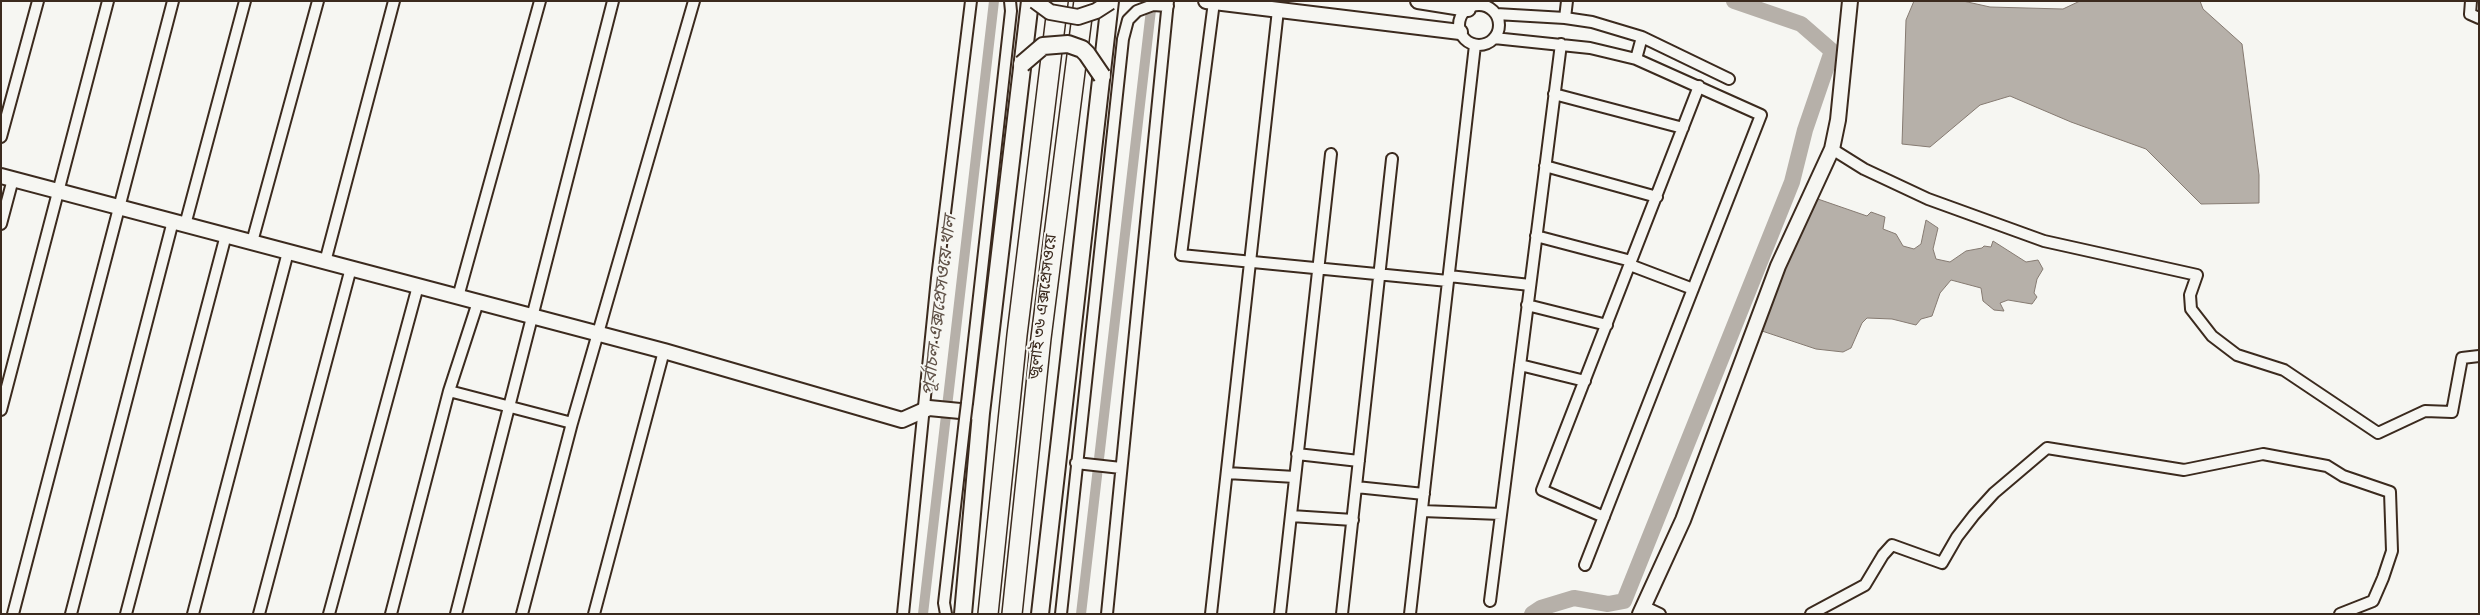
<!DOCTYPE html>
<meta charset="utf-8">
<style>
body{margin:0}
#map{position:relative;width:2480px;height:615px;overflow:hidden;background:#f6f6f2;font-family:Dekko,sans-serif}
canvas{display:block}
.frame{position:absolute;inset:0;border:2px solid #3b2a1e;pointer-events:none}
</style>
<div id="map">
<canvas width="2480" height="615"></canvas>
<div class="frame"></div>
</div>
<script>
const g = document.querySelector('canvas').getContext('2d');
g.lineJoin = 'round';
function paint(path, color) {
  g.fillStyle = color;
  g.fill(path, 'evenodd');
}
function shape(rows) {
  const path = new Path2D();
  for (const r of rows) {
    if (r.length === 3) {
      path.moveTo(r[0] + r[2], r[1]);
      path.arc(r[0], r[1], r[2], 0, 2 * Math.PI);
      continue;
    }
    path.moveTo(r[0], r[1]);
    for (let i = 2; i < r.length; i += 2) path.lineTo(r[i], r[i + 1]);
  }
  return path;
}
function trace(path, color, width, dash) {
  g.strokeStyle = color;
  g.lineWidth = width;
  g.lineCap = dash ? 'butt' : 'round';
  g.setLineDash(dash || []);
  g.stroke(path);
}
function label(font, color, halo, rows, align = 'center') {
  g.font = font + ' Dekko,"Noto Sans Bengali",sans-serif';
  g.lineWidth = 4;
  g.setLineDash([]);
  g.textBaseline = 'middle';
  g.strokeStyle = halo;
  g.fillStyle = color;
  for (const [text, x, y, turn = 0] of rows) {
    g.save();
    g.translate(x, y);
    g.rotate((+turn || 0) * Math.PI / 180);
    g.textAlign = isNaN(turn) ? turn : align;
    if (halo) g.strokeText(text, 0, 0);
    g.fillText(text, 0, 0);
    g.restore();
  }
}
const water = shape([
 [1914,1,1963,1,1990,7,2063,9,2080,1,2200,1,2203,9,2242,44,2259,175,2259,203,2201,204,2146,149,2071,122,2010,96,1980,105,1930,147,1902,144,1906,20,1914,1],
 [1812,197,1867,216,1871,212,1885,217,1883,229,1896,234,1903,246,1914,249,1921,244,1926,220,1938,228,1933,249,1936,259,1950,262,1966,251,1982,248,1984,246,1991,247,1993,241,2026,262,2038,260,2043,269,2037,279,2034,293,2037,297,2032,304,2008,300,2000,303,2004,311,1994,310,1983,301,1981,288,1951,280,1940,293,1932,316,1921,319,1916,325,1892,319,1867,318,1862,323,1851,348,1843,352,1816,349,1759,330,1812,197]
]);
paint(water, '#b6b0a9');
trace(water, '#857a71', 1);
trace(shape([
 [923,614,994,1],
 [1081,614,1152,1]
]), '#b6b0a9', 10);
trace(shape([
 [1532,614,1541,608,1574,598,1608,604,1624,601,1792,182,1805,130,1832,51,1801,24,1734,1]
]), '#b6b0a9', 16);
const street = shape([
 [2471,1,2470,14,2479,18],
 [1214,2,1181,255,1448,281],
 [1479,25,20],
 [1496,14,1565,18,1592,22,1642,37,1729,79],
 [1565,18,1567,1],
 [1494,38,1590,48,1636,59,1761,115,1585,565],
 [1636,59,1642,37],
 [1554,94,1683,128],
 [1,137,38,1],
 [1832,149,1864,169,1928,199,2044,241,2197,275,2190,295,2191,309,2212,336,2237,355,2284,370,2378,433,2425,411,2452,412,2462,358,2479,356],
 [1545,166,1657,197],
 [1,224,13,179],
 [185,225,245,1],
 [1536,236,1631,261],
 [252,242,318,1],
 [325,262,394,1],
 [1630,265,1693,289],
 [1449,276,1530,285],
 [458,297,540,1],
 [1527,305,1607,325],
 [1520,365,1585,381],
 [449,391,572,423],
 [967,403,1011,11,1010,1],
 [1,410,108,1],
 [1297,454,1359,461],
 [1076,463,1121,468],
 [1227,473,1295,477],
 [1356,487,1424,494],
 [1422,511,1501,514],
 [1291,516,1353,520],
 [1604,517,1542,490,1699,86],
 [1490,601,1561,44],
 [1643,606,1660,614],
 [13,614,173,1],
 [71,614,173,221],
 [126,614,226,235],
 [193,614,288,252],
 [259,614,351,268],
 [329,614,418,286],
 [391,614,449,391,478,302],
 [456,614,613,1],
 [522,614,572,423,694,1],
 [594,614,664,351],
 [903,614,937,278,971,1],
 [946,614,944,603,965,419],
 [1061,614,1123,39,1128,20,1137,11,1153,5,1168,6],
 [1107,614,1168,1],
 [1211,614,1278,10],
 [1280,614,1331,154],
 [1342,614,1392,159],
 [1410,614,1475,45],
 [1811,614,1865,585,1883,555,1892,545,1942,563,1957,537,1974,515,1994,493,2047,448,2184,470,2263,454,2327,466,2343,476,2390,492,2392,551,2383,578,2373,601,2340,614]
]);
const secondary = shape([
 [1206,1,1460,32],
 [1418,1,1468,9],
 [1,176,664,351,902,420,929,408,981,413],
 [1640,614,1683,520,1778,266,1832,149,1838,120,1850,1]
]);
const primary = shape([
 [963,614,981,413,1030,1],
 [1040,614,1110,1]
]);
const highway = shape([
 [988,614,1017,335,1058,1],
 [1012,614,1041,338,1084,1]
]);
trace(street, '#3b2a1e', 14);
trace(secondary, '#3b2a1e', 18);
trace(primary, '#3b2a1e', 20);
trace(highway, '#3b2a1e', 22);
trace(street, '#f6f6f2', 10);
trace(secondary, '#f6f6f2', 14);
trace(primary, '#f6f6f2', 16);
trace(highway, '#f6f6f2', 19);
const streetBridge = shape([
 [965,419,967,403]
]);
const secondaryBridge = shape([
 [1035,1,1050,12,1078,17,1096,11,1110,2]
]);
const primaryBridge = shape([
 [1022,64,1043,46,1068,44,1082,49,1087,54,1102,76]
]);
trace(streetBridge, '#3b2a1e', 14, []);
trace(secondaryBridge, '#3b2a1e', 18, []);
trace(primaryBridge, '#3b2a1e', 20, []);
trace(streetBridge, '#f6f6f2', 10);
trace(secondaryBridge, '#f6f6f2', 14);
trace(primaryBridge, '#f6f6f2', 16);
label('16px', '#3b2a1e', '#f6f6f2', [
 ["জুলাই ৩৬ এক্সপ্রেসওয়ে",1045,307,-83]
]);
label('italic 18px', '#605248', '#f6f6f2', [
 ["পূর্বাচল এক্সপ্রেসওয়ে খাল",942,306,-83]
]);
</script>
